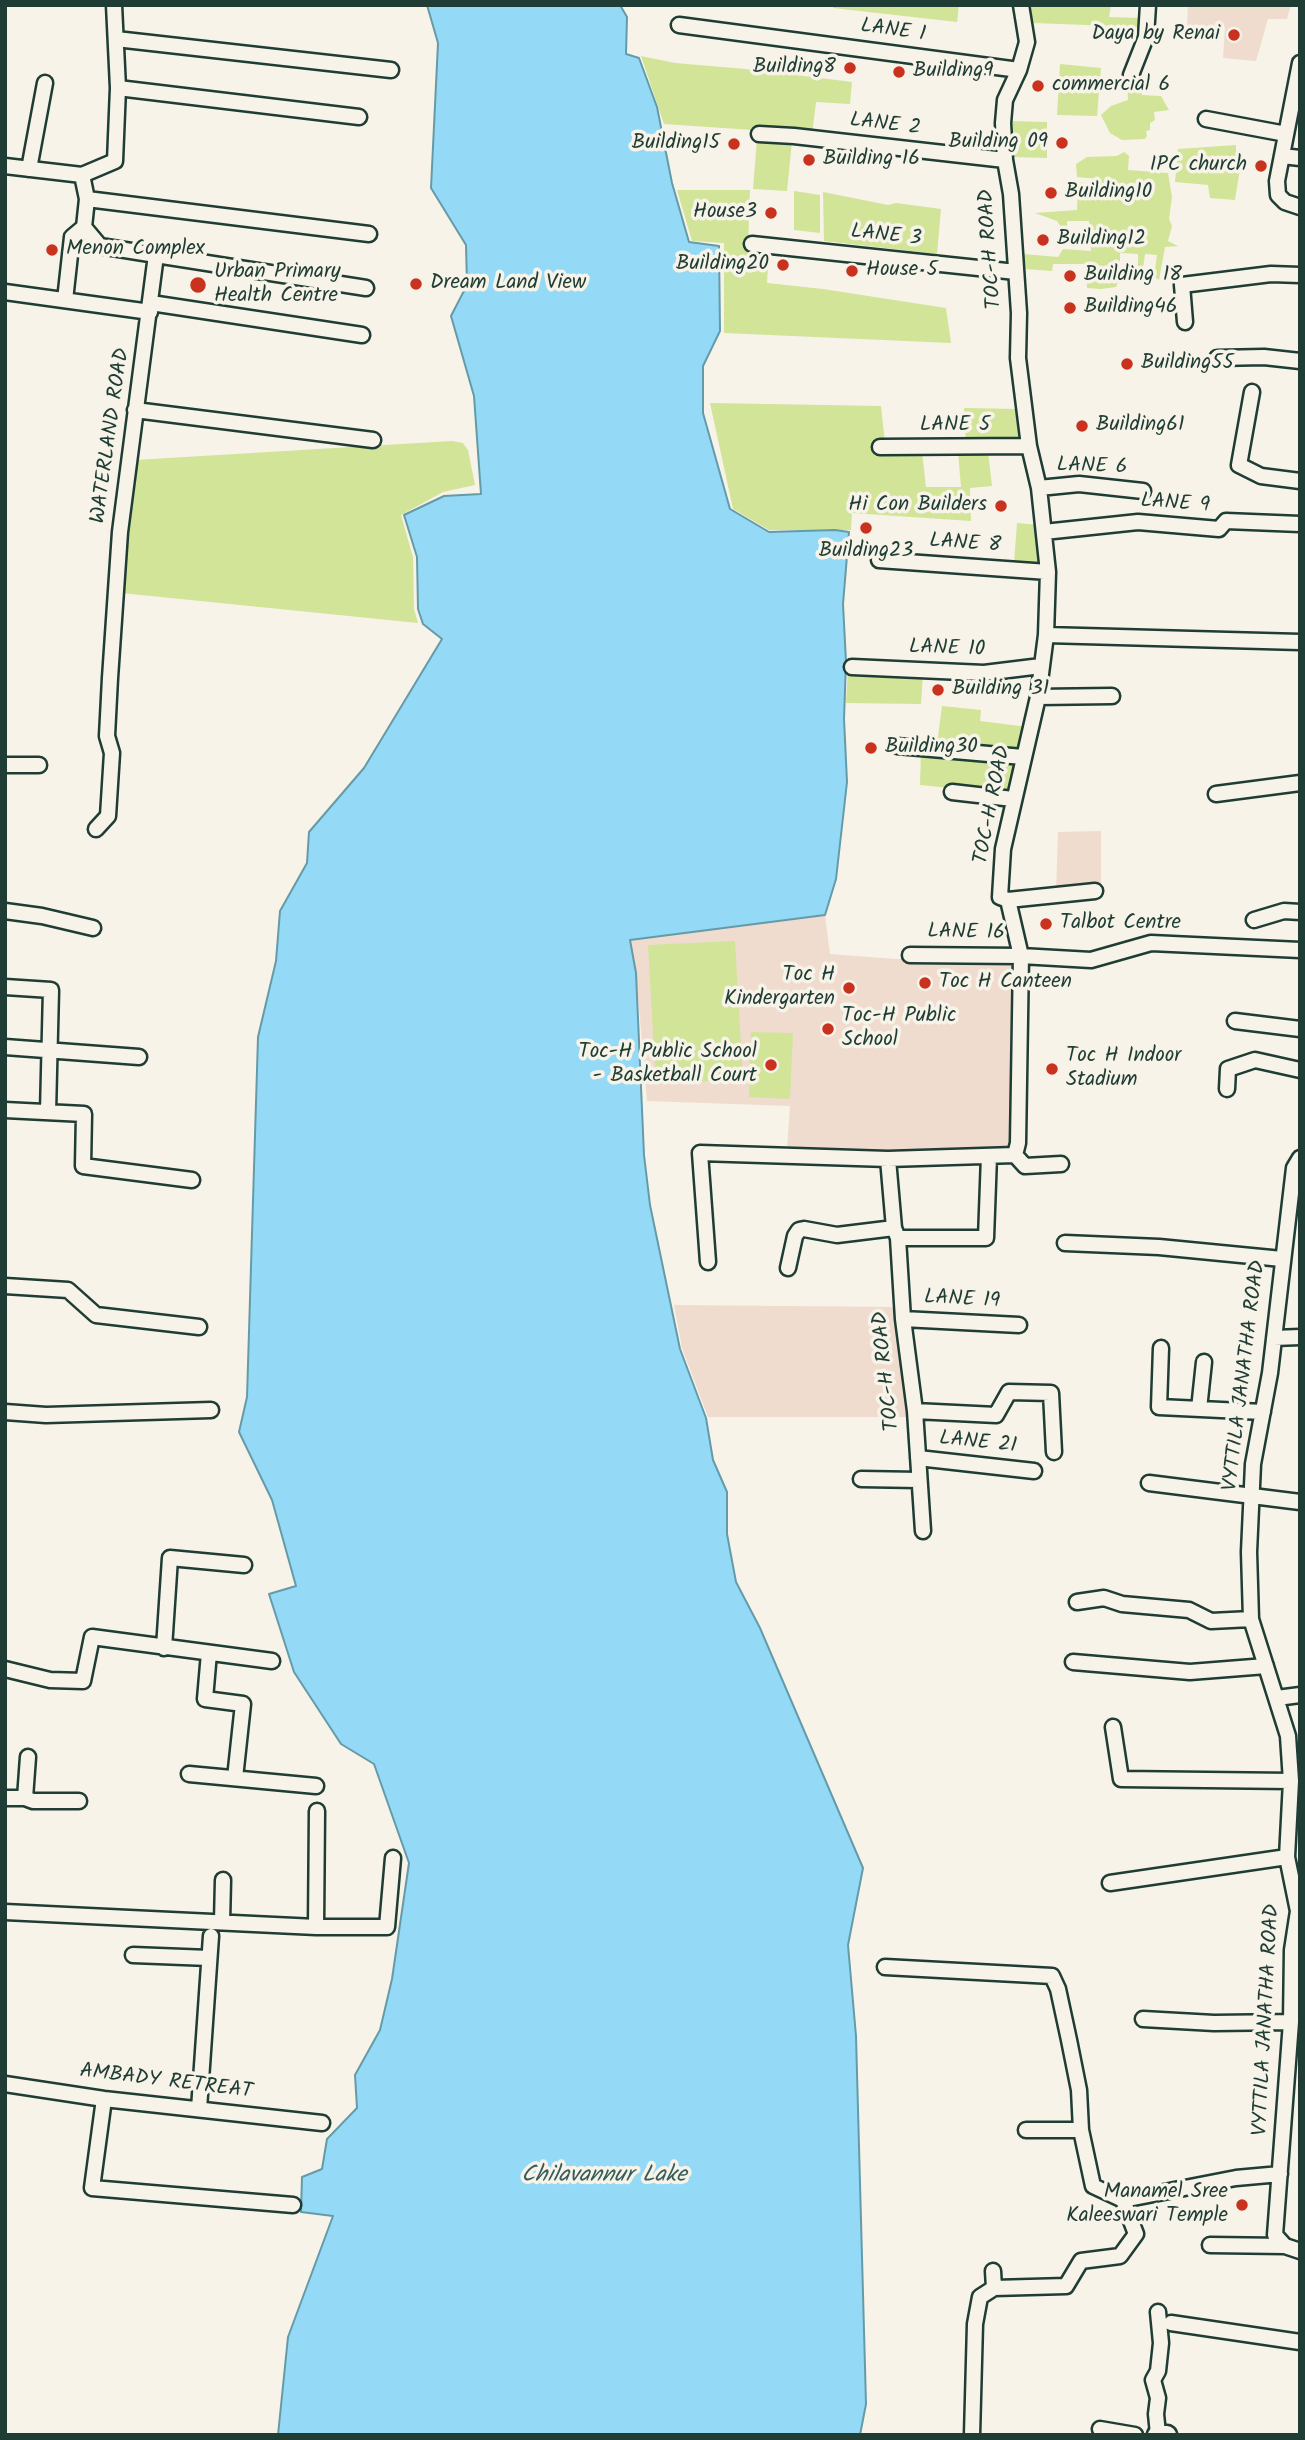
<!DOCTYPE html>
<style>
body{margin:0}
#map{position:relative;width:1305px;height:2440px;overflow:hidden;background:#f7f3e8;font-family:Kalam,sans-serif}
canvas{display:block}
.frame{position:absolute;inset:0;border:7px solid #1f3d34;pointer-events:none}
</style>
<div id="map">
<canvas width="1305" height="2440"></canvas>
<div class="frame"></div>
</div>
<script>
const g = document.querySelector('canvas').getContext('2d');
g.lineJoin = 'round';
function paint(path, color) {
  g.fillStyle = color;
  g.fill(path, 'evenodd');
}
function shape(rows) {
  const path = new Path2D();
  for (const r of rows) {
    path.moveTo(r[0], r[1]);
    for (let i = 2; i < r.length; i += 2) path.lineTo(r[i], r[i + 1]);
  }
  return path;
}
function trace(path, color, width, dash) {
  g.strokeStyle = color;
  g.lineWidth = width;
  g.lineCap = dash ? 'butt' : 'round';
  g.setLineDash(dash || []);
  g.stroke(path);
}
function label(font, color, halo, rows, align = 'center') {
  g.font = font + ' Kalam,sans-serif';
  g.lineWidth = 7;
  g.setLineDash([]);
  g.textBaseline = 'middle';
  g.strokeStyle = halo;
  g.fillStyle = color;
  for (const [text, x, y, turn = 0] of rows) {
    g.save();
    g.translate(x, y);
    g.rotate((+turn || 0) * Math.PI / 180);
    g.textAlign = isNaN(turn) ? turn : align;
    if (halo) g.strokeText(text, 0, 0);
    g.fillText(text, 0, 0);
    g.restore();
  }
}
paint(shape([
 [1188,5,1291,5,1287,19,1268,19,1256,61,1223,58,1225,27,1187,26],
 [1101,831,1101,885,1056,892,1058,832],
 [825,915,830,954,896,959,1013,960,1016,1012,1009,1153,893,1153,787,1149,790,1106,647,1101,636,973,630,939],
 [674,1305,897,1307,909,1417,708,1417,682,1348]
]), '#efdcce');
paint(shape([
 [833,5,959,5,957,22,833,8],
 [1029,5,1111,5,1109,17,1140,18,1140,27,1033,23],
 [641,56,675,63,757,70,852,82,850,104,816,102,812,134,664,124],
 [1060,64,1101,68,1097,116,1057,115],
 [1142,73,1142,95,1161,96,1169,110,1154,112,1155,120,1150,123,1150,130,1146,131,1147,136,1145,139,1122,140,1110,133,1101,115,1111,106,1128,100,1127,79],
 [1008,121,1047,122,1047,158,1012,157],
 [757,139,792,141,787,191,753,189],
 [1236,145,1236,153,1242,156,1235,200,1210,198,1208,185,1175,182,1178,149],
 [1124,152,1129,156,1128,170,1168,173,1172,197,1169,219,1172,226,1168,241,1178,246,1165,247,1159,280,1154,277,1157,255,1145,254,1142,275,1138,278,1138,254,1120,253,1120,277,1116,287,1101,289,1087,288,1086,264,1053,264,1052,271,1026,269,1023,254,1058,257,1063,249,1091,251,1089,221,1067,221,1067,228,1062,228,1057,221,1035,213,1077,210,1078,182,1087,183,1086,193,1098,194,1099,179,1077,177,1076,164,1087,157,1117,156],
 [677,190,750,190,748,248,769,249,767,283,823,289,946,308,951,343,724,333,724,243,692,241],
 [794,191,820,195,820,233,794,230],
 [823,192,888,205,896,203,941,209,937,254,824,241],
 [710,403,881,406,885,443,922,452,926,487,961,487,958,452,988,451,992,486,970,488,971,521,852,513,851,530,769,530,733,509],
 [964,408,1017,409,1022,436,1019,441,966,443],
 [452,441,463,443,468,450,475,485,443,492,401,515,413,557,414,609,418,623,121,593,135,460],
 [1017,523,1039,525,1044,562,1039,566,1014,563],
 [848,670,923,674,921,704,846,703],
 [942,706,981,710,980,721,1028,727,1019,752,937,744],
 [921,752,1016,759,1008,794,920,785],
 [735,941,743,1079,656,1084,648,945],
 [751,1032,793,1033,790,1099,749,1097]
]), '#d1e498');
const water = shape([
 [427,5,620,5,627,17,626,54,639,58,657,107,672,183,689,242,719,246,720,331,703,366,703,413,730,509,769,532,835,530,849,532,843,604,846,662,844,719,847,782,836,879,825,915,630,940,636,973,644,1155,650,1205,680,1349,706,1418,713,1460,727,1492,727,1534,736,1582,760,1628,863,1868,848,1945,856,2036,866,2404,860,2435,278,2435,288,2337,333,2216,301,2212,302,2177,322,2169,327,2139,357,2108,355,2075,380,2030,392,1979,409,1863,374,1764,341,1744,294,1672,269,1594,296,1586,272,1500,239,1432,247,1397,258,1037,276,961,280,911,307,863,309,832,364,768,442,639,423,624,418,609,417,557,404,515,444,496,481,494,474,396,451,316,467,285,466,245,431,188,438,43,427,5]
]);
paint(water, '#94daf6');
trace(water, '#659ba8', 2);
const minor = shape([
 [679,25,1019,70],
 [116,39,391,70],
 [1300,63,1277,181,1278,195,1285,202,1300,207],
 [1131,75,1146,37,1148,5],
 [118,88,359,117],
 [1206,119,1286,134],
 [759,134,794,136,1005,160],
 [1282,156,1300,158],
 [5,166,82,175],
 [29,169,45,83],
 [82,175,87,199,84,227,100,246,156,255,120,532,110,678,107,736,112,753,108,816,96,829],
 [82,175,115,161,118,88,114,5],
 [87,199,369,234],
 [752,244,1016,272],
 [156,255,366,288],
 [5,292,150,312],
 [65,300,72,237,84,227],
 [151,303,362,335],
 [1185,322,1182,285,1271,274,1300,275],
 [1217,358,1264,357,1300,361],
 [1252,392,1239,465,1261,476,1300,481],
 [135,410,373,440],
 [880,447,1029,446],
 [1039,488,1079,484,1143,491],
 [1044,532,1138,522,1219,529,1226,521,1300,524],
 [879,560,1048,572],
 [1046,635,1300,642],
 [852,667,984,673,1041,666],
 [1038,697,1112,696],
 [897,746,1023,757],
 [5,765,39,765],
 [952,792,1013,799],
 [1216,794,1300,783],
 [1008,900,1095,891],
 [5,911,42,916,93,928],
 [1254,920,1284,911,1300,912],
 [910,955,1021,956,1091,960,1151,943,1300,950],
 [5,987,51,990,48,1112],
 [1235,1021,1300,1029],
 [5,1047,139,1057],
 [1227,1089,1228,1069,1255,1060,1300,1070],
 [5,1110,84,1114,83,1166,192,1180],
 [1015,1155,1025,1166,1061,1164],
 [1300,1158,1294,1168,1270,1373,1253,1464,1249,1552,1251,1619,1288,1736,1291,1781,1287,1857,1298,1911,1292,1950,1291,2022,1275,2235,1285,2246,1300,2251],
 [898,1238,986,1238,989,1156],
 [1065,1243,1159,1247,1282,1259],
 [708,1262,700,1153,888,1159],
 [788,1268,795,1236,799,1230,804,1229,837,1235,894,1228],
 [5,1286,68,1290,96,1315,199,1327],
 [903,1319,1019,1325],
 [1274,1338,1300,1337],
 [1161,1348,1159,1407,1263,1412],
 [1199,1409,1204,1362],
 [915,1411,996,1415,1009,1392,1051,1393,1054,1452],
 [5,1412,46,1415,211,1410],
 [918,1458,1034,1471],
 [861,1479,919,1480],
 [1149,1483,1300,1502],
 [923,1531,915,1411,903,1319,898,1238,894,1228,888,1159,1015,1155,1018,1143,1021,956,1008,900,1000,897,1003,849,1038,697,1046,635,1048,572,1039,488,1029,446,1018,358,1019,313,1011,194,1005,160,1003,123,1005,100,1019,70,1027,42,1021,5],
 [1077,1602,1104,1598,1122,1604,1189,1610,1211,1621,1251,1619],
 [164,1648,170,1558,244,1565],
 [209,1653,205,1699,243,1704,235,1778],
 [1073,1662,1190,1672,1266,1666],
 [5,1669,50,1680,83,1681,92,1637,272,1661],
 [1277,1698,1300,1695],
 [1113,1727,1121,1779,1291,1781],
 [189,1774,316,1786],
 [5,1798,25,1798,28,1757],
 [25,1798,33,1801,79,1801],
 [1110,1883,1287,1857],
 [5,1912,316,1927,387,1927,393,1858],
 [222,1922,223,1880],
 [316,1927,317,1811],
 [133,1955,209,1958],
 [885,1967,1052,1976,1058,1989,1069,2040,1079,2090,1081,2130,1093,2186,1123,2200,1136,2234,1120,2256,1081,2261,1066,2286,994,2288,980,2297,975,2324,972,2435],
 [1143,2019,1214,2023,1291,2022],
 [5,2084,104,2099,322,2123],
 [104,2099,92,2188,293,2205],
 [199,2109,211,1936],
 [1026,2130,1081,2130],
 [1123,2200,1236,2178,1280,2174],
 [1210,2245,1285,2246],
 [993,2271,994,2288],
 [1158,2312,1161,2343,1158,2371,1153,2380,1158,2398,1156,2414,1158,2434],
 [1171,2323,1300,2342],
 [1100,2429,1135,2435]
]);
const tertiary = shape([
 [1157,2435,1167,2435]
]);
trace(minor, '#1f3d34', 19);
trace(tertiary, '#1f3d34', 23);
trace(minor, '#f7f3e8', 14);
trace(tertiary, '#f7f3e8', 18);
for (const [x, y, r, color] of [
 [1234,35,7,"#c8321e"],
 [850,68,7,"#c8321e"],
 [899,72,7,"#c8321e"],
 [1038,86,7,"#c8321e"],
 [1062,143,7,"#c8321e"],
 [734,144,7,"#c8321e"],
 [809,160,7,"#c8321e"],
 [1261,166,7,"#c8321e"],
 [1051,193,7,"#c8321e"],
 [771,213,7,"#c8321e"],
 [1043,240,7,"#c8321e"],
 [52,250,7,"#c8321e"],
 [783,265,7,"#c8321e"],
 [852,271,7,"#c8321e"],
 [1070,276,7,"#c8321e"],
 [416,284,7,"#c8321e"],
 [198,285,9,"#c8321e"],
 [1070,308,7,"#c8321e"],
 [1127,364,7,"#c8321e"],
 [1082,426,7,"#c8321e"],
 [1001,506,7,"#c8321e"],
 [866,528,7,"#c8321e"],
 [938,690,7,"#c8321e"],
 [871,748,7,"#c8321e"],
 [1046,924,7,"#c8321e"],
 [925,983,7,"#c8321e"],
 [849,988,7,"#c8321e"],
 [828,1029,7,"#c8321e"],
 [771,1065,7,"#c8321e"],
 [1052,1069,7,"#c8321e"],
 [1242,2205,7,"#c8321e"]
]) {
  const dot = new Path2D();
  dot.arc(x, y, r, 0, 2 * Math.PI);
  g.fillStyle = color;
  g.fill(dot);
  trace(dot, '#f7f3e8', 2.5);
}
label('21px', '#1f3d34', '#f7f3e8', [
 ["LANE 1",893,32,8],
 ["LANE 2",885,126,7],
 ["LANE 3",886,237,6],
 ["TOC-H ROAD",992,249,-94],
 ["LANE 5",955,426],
 ["WATERLAND ROAD",112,436,-82],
 ["LANE 6",1092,468,2],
 ["LANE 9",1175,505,4],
 ["LANE 8",965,545,4],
 ["LANE 10",947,650,2],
 ["TOC-H ROAD",994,805,-79],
 ["LANE 16",966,934,1],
 ["LANE 19",962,1301,3],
 ["TOC-H ROAD",888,1371,-96],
 ["VYTTILA JANATHA ROAD",1246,1376,-83],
 ["LANE 21",978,1444,6],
 ["VYTTILA JANATHA ROAD",1268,2020,-87],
 ["AMBADY RETREAT",166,2083,7]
]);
label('21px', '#1f3d34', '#f7f3e8', [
 ["Daya by Renai",1220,35,"right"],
 ["Building8",836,68,"right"],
 ["Building9",913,72],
 ["commercial 6",1052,86],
 ["Building 09",1048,143,"right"],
 ["Building15",720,144,"right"],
 ["Building 16",823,160],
 ["IPC church",1247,166,"right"],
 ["Building10",1065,193],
 ["House3",757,213,"right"],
 ["Building12",1057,240],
 ["Menon Complex",66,250],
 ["Building20",769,265,"right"],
 ["House 5",866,271],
 ["Urban Primary",214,273],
 ["Health Centre",214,297],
 ["Building 18",1084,276],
 ["Dream Land View",430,284],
 ["Building46",1084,308],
 ["Building55",1141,364],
 ["Building61",1096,426],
 ["Hi Con Builders",987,506,"right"],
 ["Building23",866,552,"center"],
 ["Building 31",952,690],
 ["Building30",885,748],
 ["Talbot Centre",1060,924],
 ["Toc H",835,976,"right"],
 ["Kindergarten",835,1000,"right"],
 ["Toc H Canteen",939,983],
 ["Toc-H Public",842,1017],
 ["School",842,1041],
 ["Toc-H Public School",757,1053,"right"],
 ["- Basketball Court",757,1077,"right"],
 ["Toc H Indoor",1066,1057],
 ["Stadium",1066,1081],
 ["Manamel Sree",1228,2193,"right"],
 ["Kaleeswari Temple",1228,2217,"right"]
], 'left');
label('italic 23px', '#365c5b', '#f7f3e8', [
 ["Chilavannur Lake",604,2177]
]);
</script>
